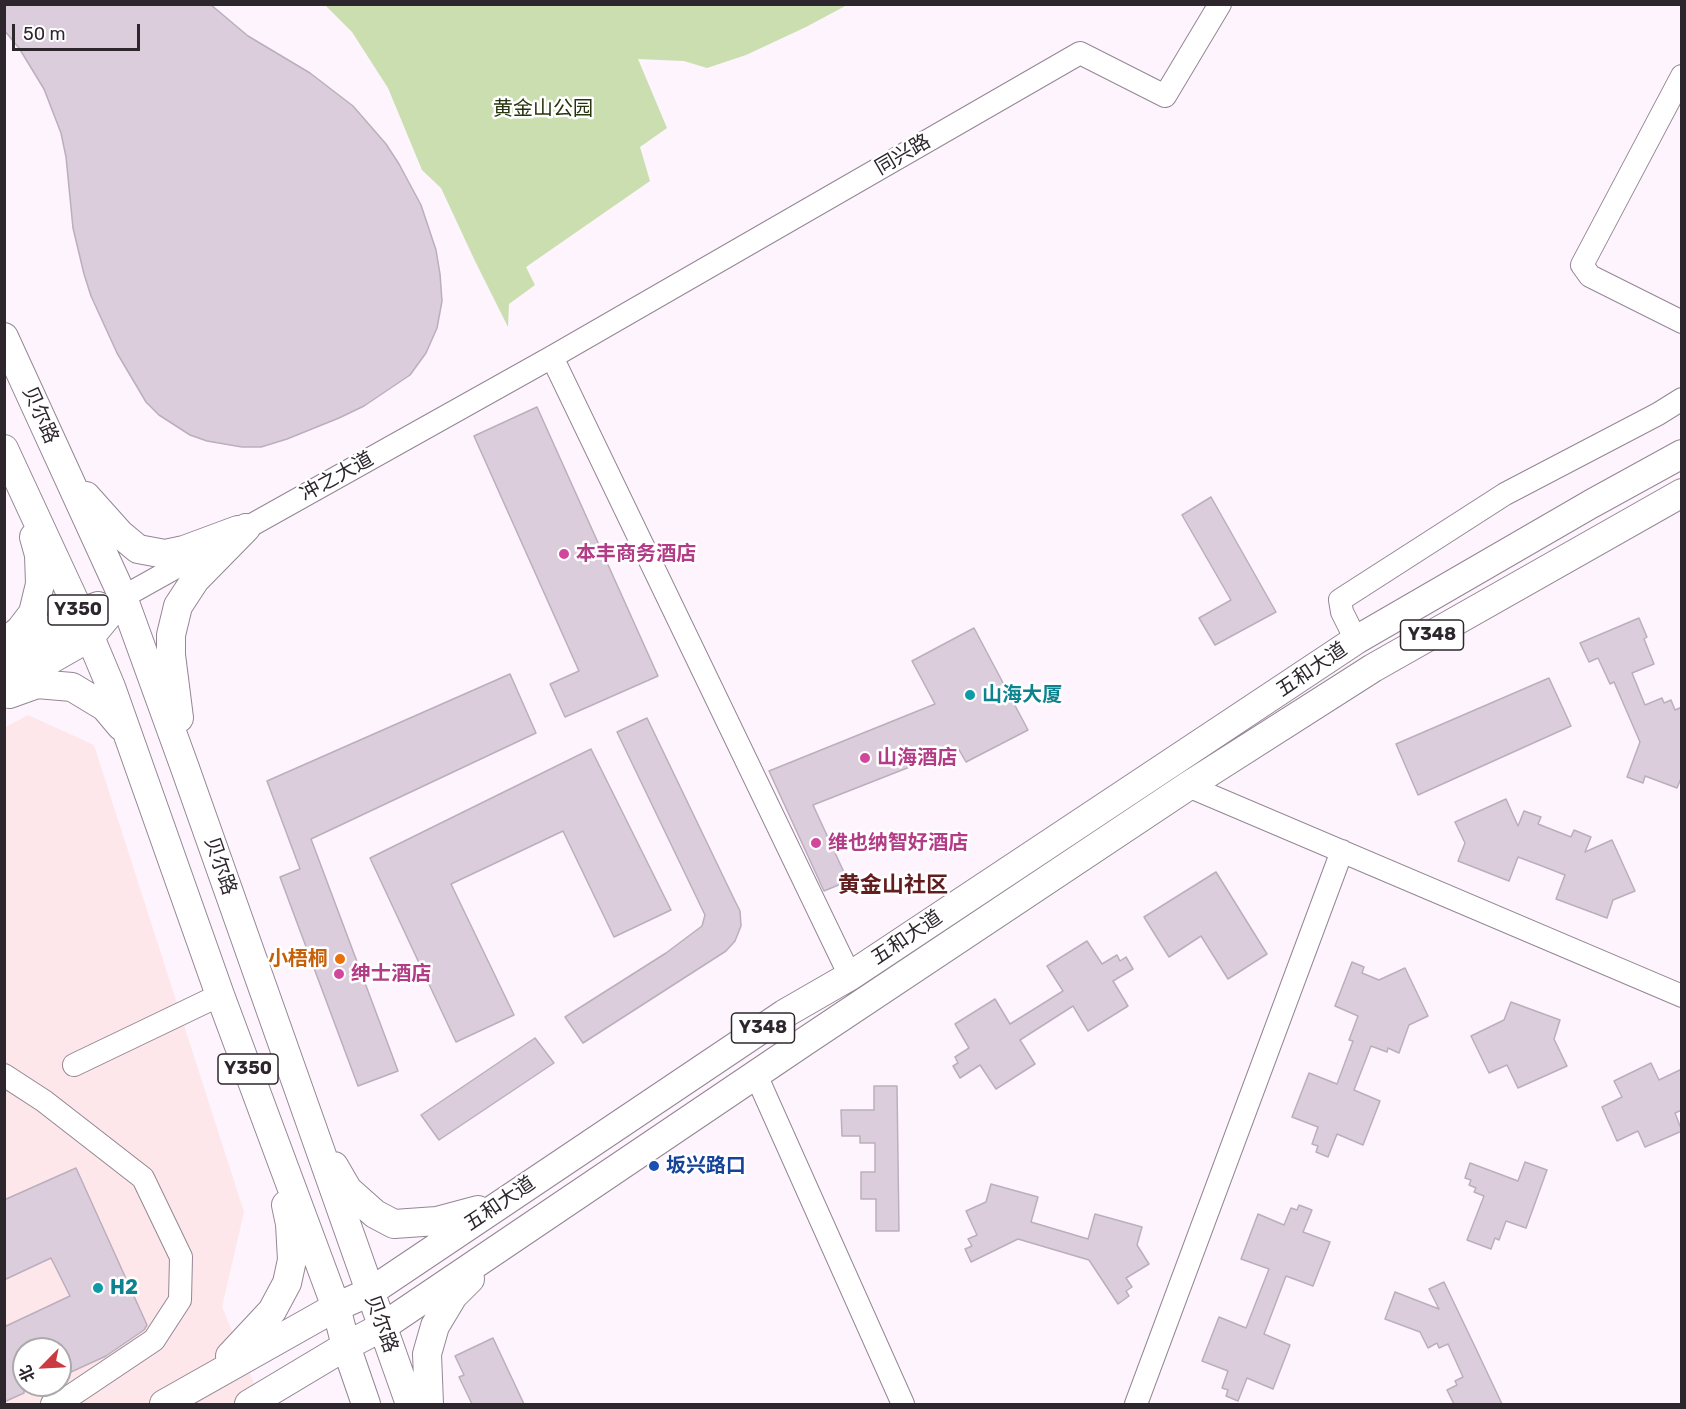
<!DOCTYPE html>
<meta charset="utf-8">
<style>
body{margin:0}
#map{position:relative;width:1686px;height:1409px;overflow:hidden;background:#fdf4fd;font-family:Rubik,"Noto Sans SC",sans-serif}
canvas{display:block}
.frame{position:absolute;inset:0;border:6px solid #2d272d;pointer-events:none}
.north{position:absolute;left:12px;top:1337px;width:60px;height:60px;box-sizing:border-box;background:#fff;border:2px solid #aba9ab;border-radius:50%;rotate:246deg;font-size:16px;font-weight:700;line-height:24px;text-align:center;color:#2d272d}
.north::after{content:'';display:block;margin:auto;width:21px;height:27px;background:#c93a41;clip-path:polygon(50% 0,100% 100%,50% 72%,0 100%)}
.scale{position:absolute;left:12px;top:24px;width:128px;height:27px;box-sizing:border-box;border:3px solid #2d272d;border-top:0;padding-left:8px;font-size:18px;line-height:21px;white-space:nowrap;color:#2d272d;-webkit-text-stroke:4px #fff;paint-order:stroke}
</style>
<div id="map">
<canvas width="1686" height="1409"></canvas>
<div class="frame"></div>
<div class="north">北</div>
<div class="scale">50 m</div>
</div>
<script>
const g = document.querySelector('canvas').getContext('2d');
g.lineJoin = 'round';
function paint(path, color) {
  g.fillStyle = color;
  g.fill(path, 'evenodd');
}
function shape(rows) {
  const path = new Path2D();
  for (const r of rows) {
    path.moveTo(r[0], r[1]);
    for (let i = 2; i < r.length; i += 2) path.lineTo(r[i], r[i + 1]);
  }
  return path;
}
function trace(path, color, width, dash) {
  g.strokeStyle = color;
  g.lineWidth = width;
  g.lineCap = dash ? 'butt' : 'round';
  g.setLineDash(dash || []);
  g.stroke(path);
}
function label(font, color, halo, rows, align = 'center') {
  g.font = font + ' Rubik,"Noto Sans SC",sans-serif';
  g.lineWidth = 5;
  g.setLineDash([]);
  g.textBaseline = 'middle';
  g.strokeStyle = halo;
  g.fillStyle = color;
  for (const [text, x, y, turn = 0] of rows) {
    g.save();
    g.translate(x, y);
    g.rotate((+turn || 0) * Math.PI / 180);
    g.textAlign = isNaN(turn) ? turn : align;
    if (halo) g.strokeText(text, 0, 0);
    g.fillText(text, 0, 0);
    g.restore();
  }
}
paint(shape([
 [28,715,94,745,244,1212,222,1307,263,1404,5,1404,4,728],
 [24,1349,60,1349,60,1385,24,1385]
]), '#fde7ea');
paint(shape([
 [325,5,847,5,806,27,746,55,707,68,684,61,638,59,667,128,640,147,650,181,526,267,535,285,509,304,508,327,475,261,441,188,422,170,388,88,352,32]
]), '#cadeaf');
const building = shape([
 [4,4,210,4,248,36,310,73,353,106,386,144,399,164,421,205,436,250,440,274,442,301,437,328,426,353,410,375,364,406,339,418,287,439,261,447,242,447,207,441,190,435,159,415,146,402,117,353,91,296,84,274,73,228,66,157,61,133,44,89,19,48,4,30,4,4],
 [537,407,658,676,565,717,550,684,579,671,474,436,537,407],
 [1211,497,1276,612,1215,645,1199,618,1231,600,1182,515,1211,497],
 [1639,618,1647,637,1644,639,1654,664,1632,673,1645,705,1662,698,1664,703,1671,700,1675,710,1682,707,1682,776,1677,788,1645,776,1643,783,1627,777,1640,742,1614,682,1610,684,1598,658,1589,662,1580,643,1639,618],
 [974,628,1028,730,966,762,958,748,813,805,848,881,824,891,769,771,935,704,912,661,974,628],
 [510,674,536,733,311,839,398,1071,358,1086,280,877,300,869,267,781,510,674],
 [1549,678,1571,726,1418,795,1396,744,1549,678],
 [647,718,735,901,740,911,741,926,735,941,726,951,583,1043,565,1017,666,953,702,926,705,915,617,732,647,718],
 [591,749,671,910,614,937,563,831,451,884,514,1015,456,1042,370,858,591,749],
 [1506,799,1518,826,1524,811,1541,817,1538,824,1571,837,1574,830,1591,837,1585,852,1612,840,1635,891,1613,900,1607,918,1556,899,1565,875,1542,866,1518,857,1509,881,1458,861,1465,843,1455,822,1506,799],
 [1216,872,1267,954,1228,979,1201,936,1169,957,1144,917,1216,872],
 [1087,941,1102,964,1117,955,1120,961,1126,957,1133,969,1113,981,1128,1006,1088,1031,1073,1006,1020,1040,1035,1064,996,1089,980,1065,960,1078,953,1066,958,1063,955,1057,969,1048,955,1024,995,999,1010,1024,1039,1006,1063,991,1047,966,1087,941],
 [1352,962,1364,967,1362,973,1379,980,1405,968,1428,1016,1409,1025,1399,1053,1388,1048,1387,1052,1371,1046,1354,1090,1380,1101,1363,1145,1337,1134,1328,1157,1316,1152,1318,1146,1312,1144,1318,1127,1292,1117,1309,1073,1337,1084,1353,1041,1349,1040,1358,1016,1335,1006,1352,962],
 [1511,1002,1560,1020,1554,1039,1567,1066,1518,1088,1507,1065,1489,1073,1471,1036,1504,1020,1511,1002],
 [535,1038,554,1063,439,1140,421,1115,535,1038],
 [1651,1063,1659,1080,1682,1069,1682,1110,1675,1113,1682,1131,1645,1147,1638,1131,1617,1141,1602,1107,1622,1097,1614,1081,1651,1063],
 [874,1086,897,1086,899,1231,876,1231,876,1199,861,1199,861,1172,875,1172,875,1143,860,1143,860,1136,842,1136,841,1110,874,1110,874,1086],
 [1525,1162,1547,1170,1526,1228,1506,1221,1499,1240,1495,1238,1491,1249,1467,1240,1484,1196,1474,1192,1476,1188,1469,1185,1471,1180,1465,1178,1470,1163,1518,1181,1525,1162],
 [76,1168,147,1325,144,1330,106,1356,60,1377,60,1349,24,1349,24,1393,4,1402,4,1327,70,1296,51,1258,4,1280,4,1200,76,1168],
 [991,1184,1038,1197,1031,1222,1088,1239,1095,1214,1142,1227,1137,1245,1149,1264,1126,1278,1132,1287,1126,1291,1129,1296,1118,1304,1089,1260,1018,1239,971,1262,965,1249,972,1246,968,1239,977,1235,966,1211,986,1202,991,1184],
 [1299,1205,1312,1210,1303,1232,1330,1242,1313,1286,1286,1276,1264,1334,1290,1345,1273,1389,1247,1378,1238,1401,1226,1396,1228,1390,1222,1388,1228,1371,1202,1361,1219,1317,1246,1328,1269,1269,1241,1259,1258,1214,1284,1225,1291,1208,1297,1210,1299,1205],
 [1444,1282,1477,1351,1502,1404,1454,1404,1447,1390,1457,1385,1455,1381,1463,1377,1448,1344,1439,1348,1437,1343,1428,1348,1420,1332,1385,1319,1395,1292,1439,1309,1429,1289,1444,1282],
 [493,1338,524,1404,472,1404,459,1377,464,1375,455,1356,493,1338]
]);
paint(building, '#dccddd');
trace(building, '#bcaebd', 1.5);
const minor = shape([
 [1682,76,1582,265,1590,276,1682,322],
 [552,357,850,976],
 [123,597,552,357,1080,53,1165,96,1220,4],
 [1356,640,1342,612,1340,600,1505,494,1658,414,1682,399],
 [1188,786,1682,996],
 [74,1065,220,995],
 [4,1075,44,1101,143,1178,181,1257,180,1300,154,1340,66,1399,52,1404],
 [756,1075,903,1404],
 [1136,1404,1342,851]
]);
const major = shape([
 [4,337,123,597,185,768,410,1404],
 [4,449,80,613,111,687,220,995,336,1307,346,1346,366,1404],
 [86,496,120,534,138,549,165,554,184,550,238,530],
 [4,643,20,630,33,613,40,584,39,555,34,537],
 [7,655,80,613,98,606],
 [4,686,90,637,123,597],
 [9,694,37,684,72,687,105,707,121,726],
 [179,718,171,655,171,635,178,606,195,580,246,528],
 [334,1166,348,1190,375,1214,394,1224,437,1221,478,1210],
 [230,1356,272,1311,287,1283,292,1260,290,1224,286,1205],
 [164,1404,336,1307,370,1292,784,1014,850,976,1356,640,1591,504,1682,454],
 [249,1404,346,1346,382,1327,804,1042,1188,786,1373,668,1682,493],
 [429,1404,427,1354,435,1326,453,1296,470,1279]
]);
trace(minor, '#948694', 24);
trace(major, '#948694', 30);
trace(minor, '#fff', 22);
trace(major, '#fff', 28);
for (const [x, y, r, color] of [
 [564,554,6,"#d1479c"],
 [970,695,6,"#0f9aa8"],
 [865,758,6,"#d1479c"],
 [816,843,6,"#d1479c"],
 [340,959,6,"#e8710a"],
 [339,974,6,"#d1479c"],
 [654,1166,6,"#1a4fb4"],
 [98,1288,6,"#0f9aa8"]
]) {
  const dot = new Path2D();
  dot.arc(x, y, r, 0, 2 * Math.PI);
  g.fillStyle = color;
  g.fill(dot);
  trace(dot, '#fff', 2);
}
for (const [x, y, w] of [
 [78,610,60],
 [1432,635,63],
 [763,1028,63],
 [248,1069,60]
]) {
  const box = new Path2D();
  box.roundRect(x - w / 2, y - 15, w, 30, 4.5);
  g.fillStyle = '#fff';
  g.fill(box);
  trace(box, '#2d272d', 1.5);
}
label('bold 18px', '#2d272d', null, [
 ["Y350",78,610],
 ["Y348",1432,635],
 ["Y348",763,1028],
 ["Y350",248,1069]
]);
label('20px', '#27340e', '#fff', [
 ["黄金山公园",543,109]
]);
label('20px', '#2d272d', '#fff', [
 ["同兴路",903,155,-30],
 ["贝尔路",40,415,66],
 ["冲之大道",337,477,-29],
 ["五和大道",1312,670,-34],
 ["贝尔路",220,866,71],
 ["五和大道",907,938,-34],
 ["五和大道",500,1204,-34],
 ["贝尔路",381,1324,70]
]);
label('bold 20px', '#b23c85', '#fff', [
 ["本丰商务酒店",576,554],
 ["山海酒店",877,758],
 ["维也纳智好酒店",828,843],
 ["绅士酒店",351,974]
], 'left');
label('bold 20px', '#0d838f', '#fff', [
 ["山海大厦",982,695],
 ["H2",110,1288]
], 'left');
label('bold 20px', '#c56008', '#fff', [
 ["小梧桐",328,959]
], 'right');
label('bold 20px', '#164399', '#fff', [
 ["坂兴路口",666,1166]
], 'left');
label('bold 22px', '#621d1f', '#fff', [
 ["黄金山社区",893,886]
]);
</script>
